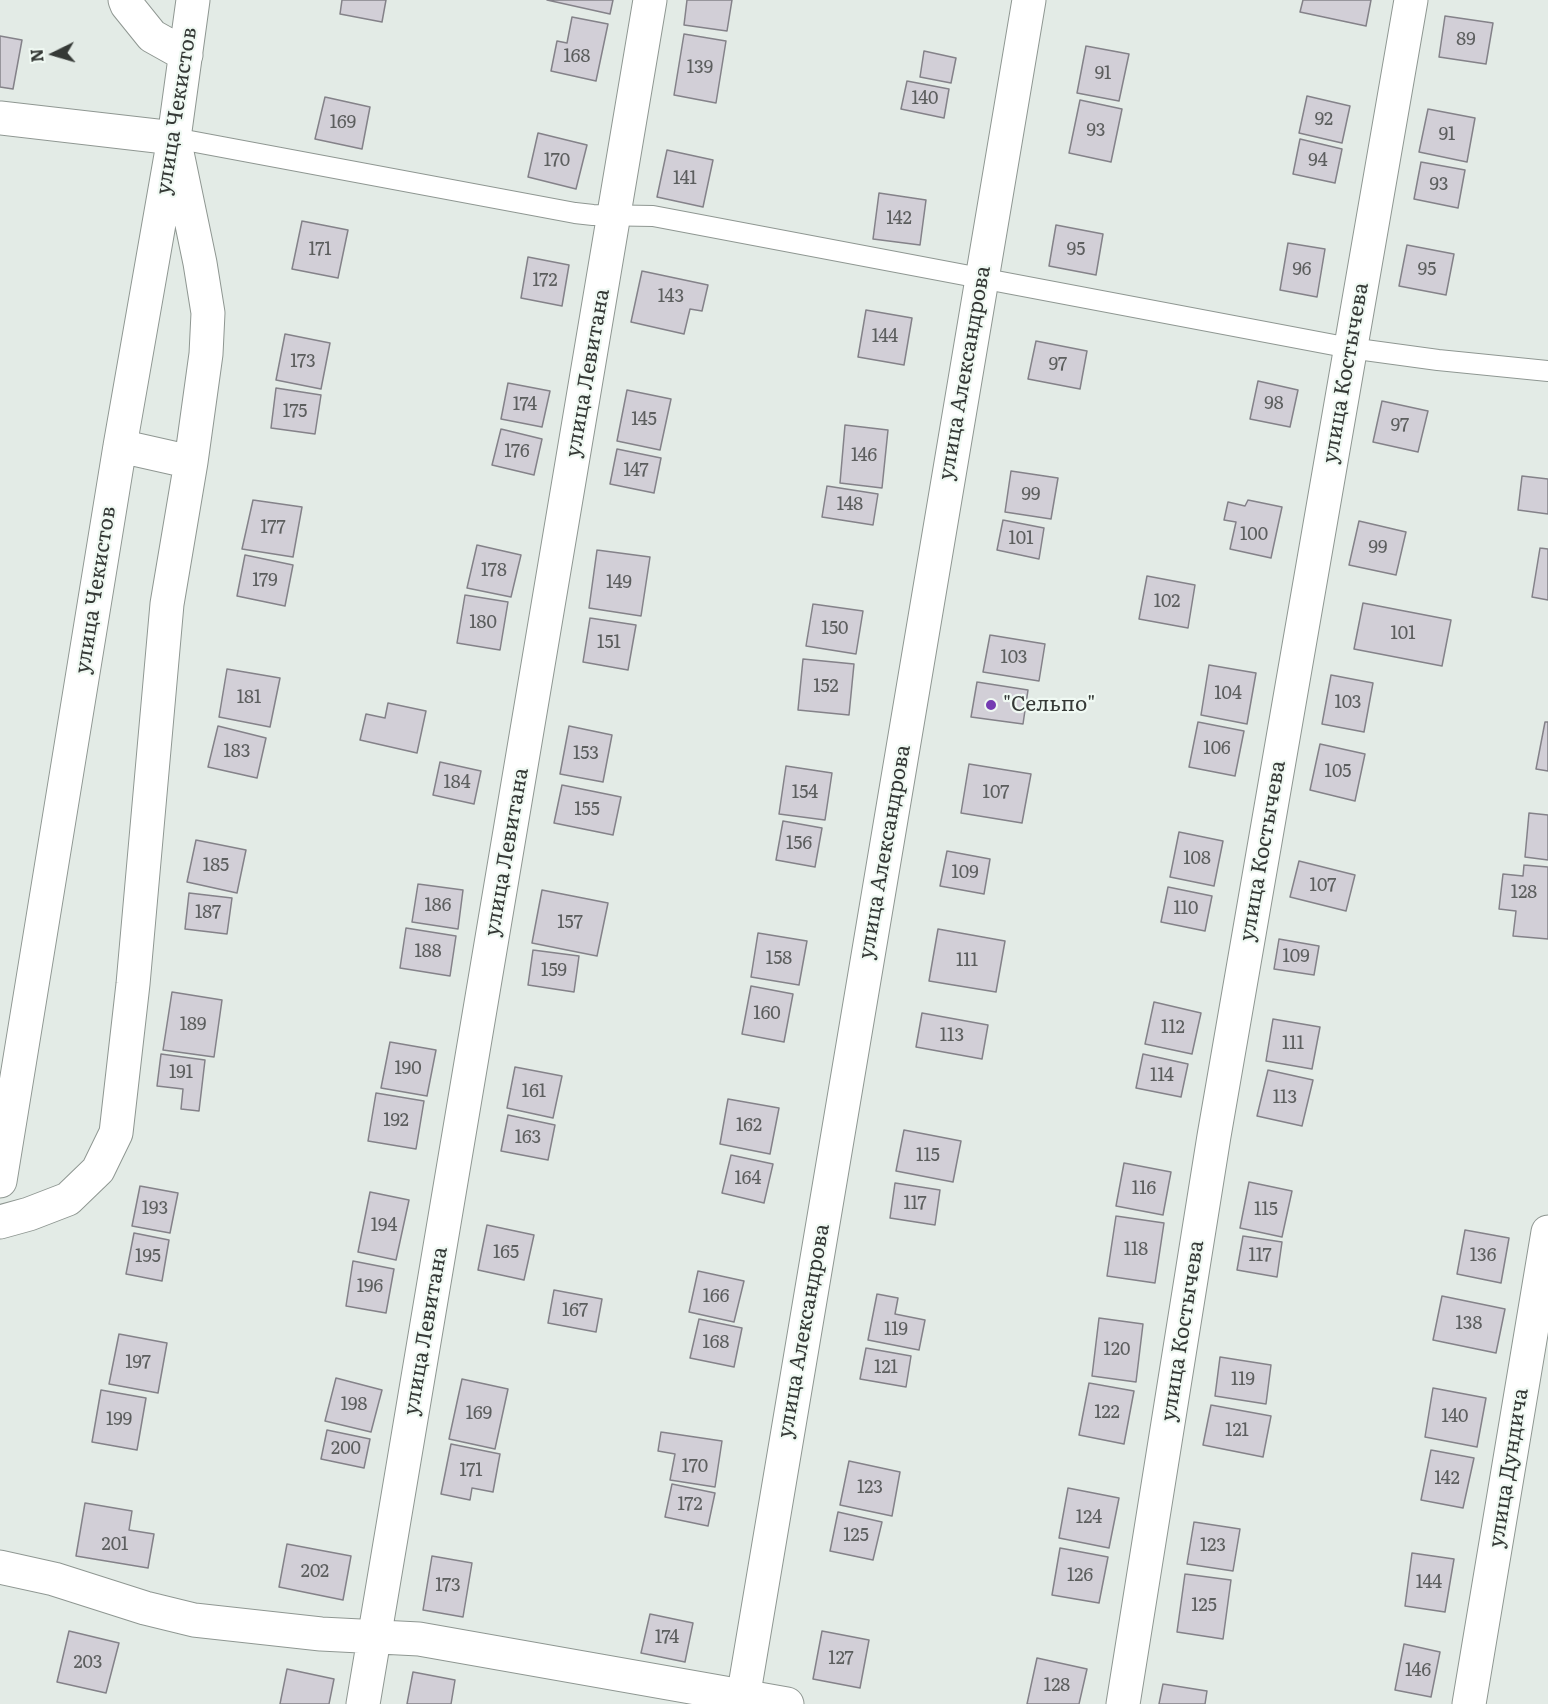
<!DOCTYPE html>
<meta charset="utf-8">
<style>
body{margin:0}
#map{position:relative;width:1548px;height:1704px;overflow:hidden;background:#e3ebe6;font-family:Literata,serif}
canvas{display:block}
.north{position:absolute;left:24px;top:24px;width:60px;height:60px;-webkit-text-stroke:4px #f0f9f3;paint-order:stroke;rotate:265deg;font-size:16px;font-weight:700;line-height:24px;text-align:center;color:#353936}
.north::after{content:'';display:block;margin:auto;width:21px;height:27px;background:#353936;clip-path:polygon(50% 0,100% 100%,50% 72%,0 100%)}
</style>
<div id="map">
<canvas width="1548" height="1704"></canvas>
<div class="north">N</div>
</div>
<script>
const g = document.querySelector('canvas').getContext('2d');
g.lineJoin = 'round';
function paint(path, color) {
  g.fillStyle = color;
  g.fill(path, 'evenodd');
}
function shape(rows) {
  const path = new Path2D();
  for (const r of rows) {
    path.moveTo(r[0], r[1]);
    for (let i = 2; i < r.length; i += 2) path.lineTo(r[i], r[i + 1]);
  }
  return path;
}
function trace(path, color, width, dash) {
  g.strokeStyle = color;
  g.lineWidth = width;
  g.lineCap = dash ? 'butt' : 'round';
  g.setLineDash(dash || []);
  g.stroke(path);
}
function label(font, color, halo, rows, align = 'center') {
  g.font = font + ' Literata,serif';
  g.lineWidth = 4.5;
  g.setLineDash([]);
  g.textBaseline = 'middle';
  g.strokeStyle = halo;
  g.fillStyle = color;
  for (const [text, x, y, turn = 0] of rows) {
    g.save();
    g.translate(x, y);
    g.rotate((+turn || 0) * Math.PI / 180);
    g.textAlign = isNaN(turn) ? turn : align;
    if (halo) g.strokeText(text, 0, 0);
    g.fillText(text, 0, 0);
    g.restore();
  }
}
const building = shape([
 [342,0,386,0,382,22,340,14,342,0],
 [547,0,613,0,610,14,547,0],
 [687,0,732,0,727,31,684,25,687,0],
 [1303,0,1371,0,1366,26,1300,12,1303,0],
 [1445,16,1493,23,1486,64,1439,57,1445,16],
 [572,17,608,24,596,81,551,71,557,41,567,43,572,17],
 [684,34,726,41,716,103,674,95,684,34],
 [0,36,22,40,13,89,0,87,0,36],
 [1086,46,1129,54,1119,101,1077,93,1086,46],
 [924,51,956,58,951,83,920,77,924,51],
 [907,81,949,89,944,118,901,109,907,81],
 [1307,96,1350,106,1342,143,1299,133,1307,96],
 [325,97,370,107,362,149,315,139,325,97],
 [1080,100,1122,109,1111,162,1069,153,1080,100],
 [1428,109,1475,118,1467,162,1419,152,1428,109],
 [538,133,587,145,576,189,528,177,538,133],
 [1300,139,1342,149,1335,183,1293,174,1300,139],
 [667,150,713,160,703,207,657,197,667,150],
 [1421,162,1465,170,1458,208,1414,199,1421,162],
 [879,193,926,200,920,245,873,239,879,193],
 [302,221,348,230,338,278,292,269,302,221],
 [1056,225,1103,234,1096,275,1049,266,1056,225],
 [1288,243,1325,249,1317,297,1280,290,1288,243],
 [1407,245,1454,254,1446,295,1399,286,1407,245],
 [528,257,569,265,562,306,521,298,528,257],
 [642,271,708,285,702,311,690,309,684,334,631,322,642,271],
 [866,310,912,318,904,365,858,357,866,310],
 [285,334,330,343,321,389,276,380,285,334],
 [1036,341,1087,351,1080,389,1028,379,1036,341],
 [1258,381,1298,390,1290,427,1250,419,1258,381],
 [508,383,550,391,542,427,501,419,508,383],
 [276,388,321,395,315,434,271,428,276,388],
 [627,390,671,399,660,450,617,441,627,390],
 [1382,401,1428,411,1418,452,1373,442,1382,401],
 [845,425,888,430,882,488,840,483,845,425],
 [501,429,542,439,534,475,492,465,501,429],
 [617,449,661,458,654,493,610,484,617,449],
 [1011,471,1058,478,1051,519,1005,512,1011,471],
 [1522,476,1548,479,1548,514,1518,510,1522,476],
 [827,486,878,494,873,525,822,517,827,486],
 [253,500,302,507,293,557,242,549,253,500],
 [1248,500,1282,507,1271,558,1230,549,1236,522,1224,520,1228,502,1245,506,1248,500],
 [1003,520,1044,528,1039,559,997,550,1003,520],
 [1359,521,1406,532,1396,575,1349,565,1359,521],
 [477,545,521,555,511,597,467,588,477,545],
 [1540,548,1548,549,1548,600,1532,597,1540,548],
 [597,550,650,557,641,616,589,608,597,550],
 [245,555,293,565,285,606,237,596,245,555],
 [1147,576,1195,585,1188,628,1139,619,1147,576],
 [465,595,508,602,500,650,457,643,465,595],
 [1363,603,1451,620,1442,666,1354,649,1363,603],
 [813,604,863,611,856,654,806,646,813,604],
 [590,618,636,625,628,670,583,662,590,618],
 [990,635,1045,644,1039,681,983,672,990,635],
 [803,659,854,664,849,715,798,710,803,659],
 [1209,665,1256,673,1247,724,1201,715,1209,665],
 [227,669,280,678,270,727,219,717,227,669],
 [1331,675,1373,683,1364,732,1322,724,1331,675],
 [977,682,1028,690,1023,724,971,717,977,682],
 [388,703,426,711,417,753,360,740,366,714,385,718,388,703],
 [1198,722,1244,731,1235,776,1189,767,1198,722],
 [1545,722,1548,722,1548,771,1536,769,1545,722],
 [218,726,266,738,257,778,208,767,218,726],
 [569,726,612,735,603,782,560,774,569,726],
 [1320,744,1365,754,1355,801,1310,790,1320,744],
 [440,762,481,771,474,804,433,795,440,762],
 [969,764,1031,774,1022,823,961,813,969,764],
 [786,766,832,773,825,820,779,814,786,766],
 [562,785,621,797,613,835,554,823,562,785],
 [1529,813,1548,815,1548,860,1525,857,1529,813],
 [783,821,822,828,815,867,776,860,783,821],
 [1179,832,1223,841,1214,886,1170,877,1179,832],
 [196,840,246,850,237,893,187,882,196,840],
 [947,851,990,859,984,894,940,886,947,851],
 [1299,861,1355,875,1346,911,1290,897,1299,861],
 [1524,865,1548,867,1548,939,1513,936,1516,911,1499,909,1503,874,1523,876,1524,865],
 [418,884,463,890,458,929,412,922,418,884],
 [1168,887,1212,896,1205,931,1161,922,1168,887],
 [542,890,608,903,597,956,532,943,542,890],
 [189,893,232,898,227,934,185,929,189,893],
 [406,928,456,936,450,976,400,968,406,928],
 [938,929,1005,941,996,992,929,981,938,929],
 [758,933,807,941,799,985,751,977,758,933],
 [1279,939,1319,946,1314,975,1274,969,1279,939],
 [533,950,579,956,574,992,528,985,533,950],
 [751,986,793,994,784,1042,742,1034,751,986],
 [172,992,222,1000,214,1057,163,1050,172,992],
 [1154,1002,1201,1013,1192,1054,1145,1044,1154,1002],
 [922,1013,988,1025,982,1059,916,1047,922,1013],
 [1273,1019,1320,1027,1312,1069,1266,1061,1273,1019],
 [390,1042,436,1050,427,1096,381,1088,390,1042],
 [161,1054,205,1060,199,1111,181,1109,183,1089,157,1086,161,1054],
 [1143,1054,1188,1064,1181,1097,1136,1088,1143,1054],
 [515,1067,562,1076,553,1118,507,1108,515,1067],
 [1268,1070,1313,1080,1302,1126,1257,1116,1268,1070],
 [376,1093,424,1101,416,1149,368,1141,376,1093],
 [728,1099,779,1108,770,1154,720,1144,728,1099],
 [508,1115,555,1125,548,1160,501,1151,508,1115],
 [904,1130,961,1141,953,1182,896,1171,904,1130],
 [731,1155,773,1164,764,1203,722,1193,731,1155],
 [1124,1163,1171,1172,1163,1215,1116,1206,1124,1163],
 [1249,1182,1292,1191,1282,1237,1240,1228,1249,1182],
 [895,1183,940,1190,935,1225,890,1218,895,1183],
 [140,1186,178,1193,170,1233,132,1226,140,1186],
 [370,1192,409,1200,396,1260,358,1252,370,1192],
 [1116,1216,1164,1223,1155,1283,1107,1276,1116,1216],
 [487,1225,534,1235,524,1280,478,1270,487,1225],
 [1465,1230,1509,1238,1501,1283,1457,1274,1465,1230],
 [134,1233,169,1240,162,1281,126,1274,134,1233],
 [1243,1236,1282,1242,1277,1277,1237,1270,1243,1236],
 [353,1261,394,1269,386,1313,346,1306,353,1261],
 [698,1271,744,1281,734,1322,689,1312,698,1271],
 [554,1290,602,1299,596,1332,548,1323,554,1290],
 [877,1294,898,1298,895,1314,925,1320,919,1350,868,1340,877,1294],
 [1442,1296,1505,1309,1496,1353,1433,1340,1442,1296],
 [1099,1318,1143,1324,1136,1382,1092,1376,1099,1318],
 [699,1319,742,1328,734,1367,690,1358,699,1319],
 [119,1334,167,1343,158,1393,109,1384,119,1334],
 [866,1348,911,1356,906,1387,860,1379,866,1348],
 [1220,1357,1271,1365,1266,1404,1215,1396,1220,1357],
 [336,1378,382,1390,371,1432,325,1421,336,1378],
 [462,1379,508,1389,495,1449,449,1439,462,1379],
 [1089,1383,1134,1391,1124,1444,1079,1435,1089,1383],
 [1433,1388,1486,1398,1477,1447,1425,1437,1433,1388],
 [101,1390,146,1398,137,1450,92,1442,101,1390],
 [1211,1405,1271,1416,1263,1457,1203,1445,1211,1405],
 [327,1430,370,1439,364,1468,321,1459,327,1430],
 [661,1432,722,1441,715,1487,670,1480,675,1454,658,1451,661,1432],
 [451,1444,500,1454,493,1492,472,1488,470,1500,441,1494,451,1444],
 [1431,1450,1474,1458,1463,1508,1421,1500,1431,1450],
 [849,1461,900,1472,892,1516,840,1505,849,1461],
 [672,1484,715,1493,708,1526,665,1517,672,1484],
 [1068,1488,1119,1498,1109,1548,1059,1538,1068,1488],
 [85,1503,132,1511,129,1530,154,1534,148,1568,76,1556,85,1503],
 [838,1512,882,1522,873,1560,830,1551,838,1512],
 [1194,1522,1240,1529,1233,1571,1187,1564,1194,1522],
 [287,1544,351,1556,343,1600,279,1587,287,1544],
 [1060,1548,1108,1557,1099,1603,1052,1595,1060,1548],
 [1412,1553,1454,1559,1445,1612,1405,1606,1412,1553],
 [432,1556,472,1563,463,1617,423,1610,432,1556],
 [1185,1574,1231,1580,1223,1639,1177,1632,1185,1574],
 [650,1614,693,1623,685,1662,641,1653,650,1614],
 [69,1631,119,1643,106,1693,57,1682,69,1631],
 [822,1631,869,1640,860,1688,813,1679,822,1631],
 [1404,1644,1440,1652,1431,1697,1395,1690,1404,1644],
 [1037,1658,1087,1669,1079,1704,1027,1704,1037,1658],
 [287,1669,334,1679,329,1704,280,1704,287,1669],
 [413,1672,455,1680,451,1704,407,1704,413,1672],
 [1163,1684,1207,1691,1205,1704,1159,1704,1163,1684]
]);
paint(building, '#d2cfd7');
trace(building, '#848289', 1.5);
const service = shape([
 [174,138,575,213,593,215,653,216,1350,348,1438,360,1548,371]
]);
const minor = shape([
 [125,0,127,5,152,36,186,55],
 [0,118,174,138,200,263,208,313,206,354,191,462,167,604,133,984,116,1133,98,1170,68,1199,29,1214,0,1222],
 [120,446,191,462],
 [0,1181,120,446,174,138,193,0],
 [0,1567,54,1579,145,1608,194,1620,321,1634,419,1639,787,1704],
 [363,1704,650,0],
 [1123,1704,1214,1136,1411,0],
 [1469,1704,1548,1232]
]);
const tertiary = shape([
 [742,1704,1029,0]
]);
trace(service, '#8f9792', 22);
trace(minor, '#8f9792', 35);
trace(tertiary, '#8f9792', 35);
trace(service, '#fff', 20);
trace(minor, '#fff', 33);
trace(tertiary, '#fff', 33);
for (const [x, y, r, color] of [
 [991,705,6,"#753bb2"]
]) {
  const dot = new Path2D();
  dot.arc(x, y, r, 0, 2 * Math.PI);
  g.fillStyle = color;
  g.fill(dot);
  trace(dot, '#f0f9f3', 2);
}
label('18px', '#5c5e5e', null, [
 ["89",1466,40],
 ["168",577,57],
 ["139",700,68],
 ["91",1103,74],
 ["140",925,99],
 ["92",1324,120],
 ["169",343,123],
 ["93",1096,131],
 ["91",1447,135],
 ["170",557,161],
 ["94",1318,161],
 ["141",685,179],
 ["93",1439,185],
 ["142",899,219],
 ["171",320,250],
 ["95",1076,250],
 ["96",1302,270],
 ["95",1427,270],
 ["172",545,281],
 ["143",671,297],
 ["144",885,337],
 ["173",303,362],
 ["97",1058,365],
 ["98",1274,404],
 ["174",525,405],
 ["175",295,412],
 ["145",644,420],
 ["97",1400,426],
 ["176",517,452],
 ["146",864,456],
 ["147",636,471],
 ["99",1031,495],
 ["148",850,505],
 ["177",273,528],
 ["100",1254,535],
 ["101",1021,539],
 ["99",1378,548],
 ["178",494,571],
 ["179",265,581],
 ["149",619,583],
 ["102",1167,602],
 ["180",483,623],
 ["150",835,629],
 ["101",1403,634],
 ["151",609,643],
 ["103",1014,658],
 ["152",826,687],
 ["104",1228,694],
 ["181",249,698],
 ["103",1348,703],
 ["106",1217,749],
 ["183",237,752],
 ["153",586,754],
 ["105",1338,772],
 ["184",457,783],
 ["154",805,793],
 ["107",996,793],
 ["155",587,810],
 ["156",799,844],
 ["108",1197,859],
 ["185",216,866],
 ["109",965,873],
 ["107",1323,886],
 ["128",1524,893],
 ["186",438,906],
 ["110",1186,909],
 ["187",208,913],
 ["157",570,923],
 ["188",428,952],
 ["109",1296,957],
 ["158",779,959],
 ["111",967,961],
 ["159",554,971],
 ["160",767,1014],
 ["189",193,1025],
 ["112",1173,1028],
 ["113",952,1036],
 ["111",1293,1044],
 ["190",408,1069],
 ["191",181,1073],
 ["114",1162,1076],
 ["161",534,1092],
 ["113",1285,1098],
 ["192",396,1121],
 ["162",749,1126],
 ["163",528,1138],
 ["115",928,1156],
 ["164",748,1179],
 ["116",1144,1189],
 ["117",915,1204],
 ["193",155,1209],
 ["115",1266,1210],
 ["194",384,1226],
 ["118",1136,1250],
 ["165",506,1253],
 ["117",1260,1256],
 ["136",1483,1256],
 ["195",148,1257],
 ["196",370,1287],
 ["166",716,1297],
 ["167",575,1311],
 ["138",1469,1324],
 ["119",896,1330],
 ["168",716,1343],
 ["120",1117,1350],
 ["197",138,1363],
 ["121",886,1368],
 ["119",1243,1380],
 ["198",354,1405],
 ["122",1107,1413],
 ["169",479,1414],
 ["140",1455,1417],
 ["199",119,1420],
 ["121",1237,1431],
 ["200",346,1449],
 ["170",695,1467],
 ["171",471,1471],
 ["142",1447,1479],
 ["123",870,1488],
 ["172",690,1505],
 ["124",1089,1518],
 ["125",856,1536],
 ["201",115,1545],
 ["123",1213,1546],
 ["202",315,1572],
 ["126",1080,1576],
 ["144",1429,1583],
 ["173",448,1586],
 ["125",1204,1606],
 ["174",667,1638],
 ["127",841,1659],
 ["203",88,1663],
 ["146",1418,1671],
 ["128",1057,1686]
]);
label('21px', '#353936', '#f0f9f3', [
 ["улица Чекистов",177,111,-81],
 ["улица Левитана",588,373,-80],
 ["улица Александрова",965,373,-80],
 ["улица Костычева",1346,373,-80],
 ["улица Чекистов",96,590,-81],
 ["улица Костычева",1263,851,-80],
 ["улица Левитана",507,852,-80],
 ["улица Александрова",885,852,-80],
 ["улица Левитана",426,1331,-80],
 ["улица Александрова",804,1331,-80],
 ["улица Костычева",1183,1331,-81],
 ["улица Дундича",1509,1468,-81]
]);
label('21px', '#353936', '#f0f9f3', [
 ["\"Сельпо\"",1003,705]
], 'left');
</script>
